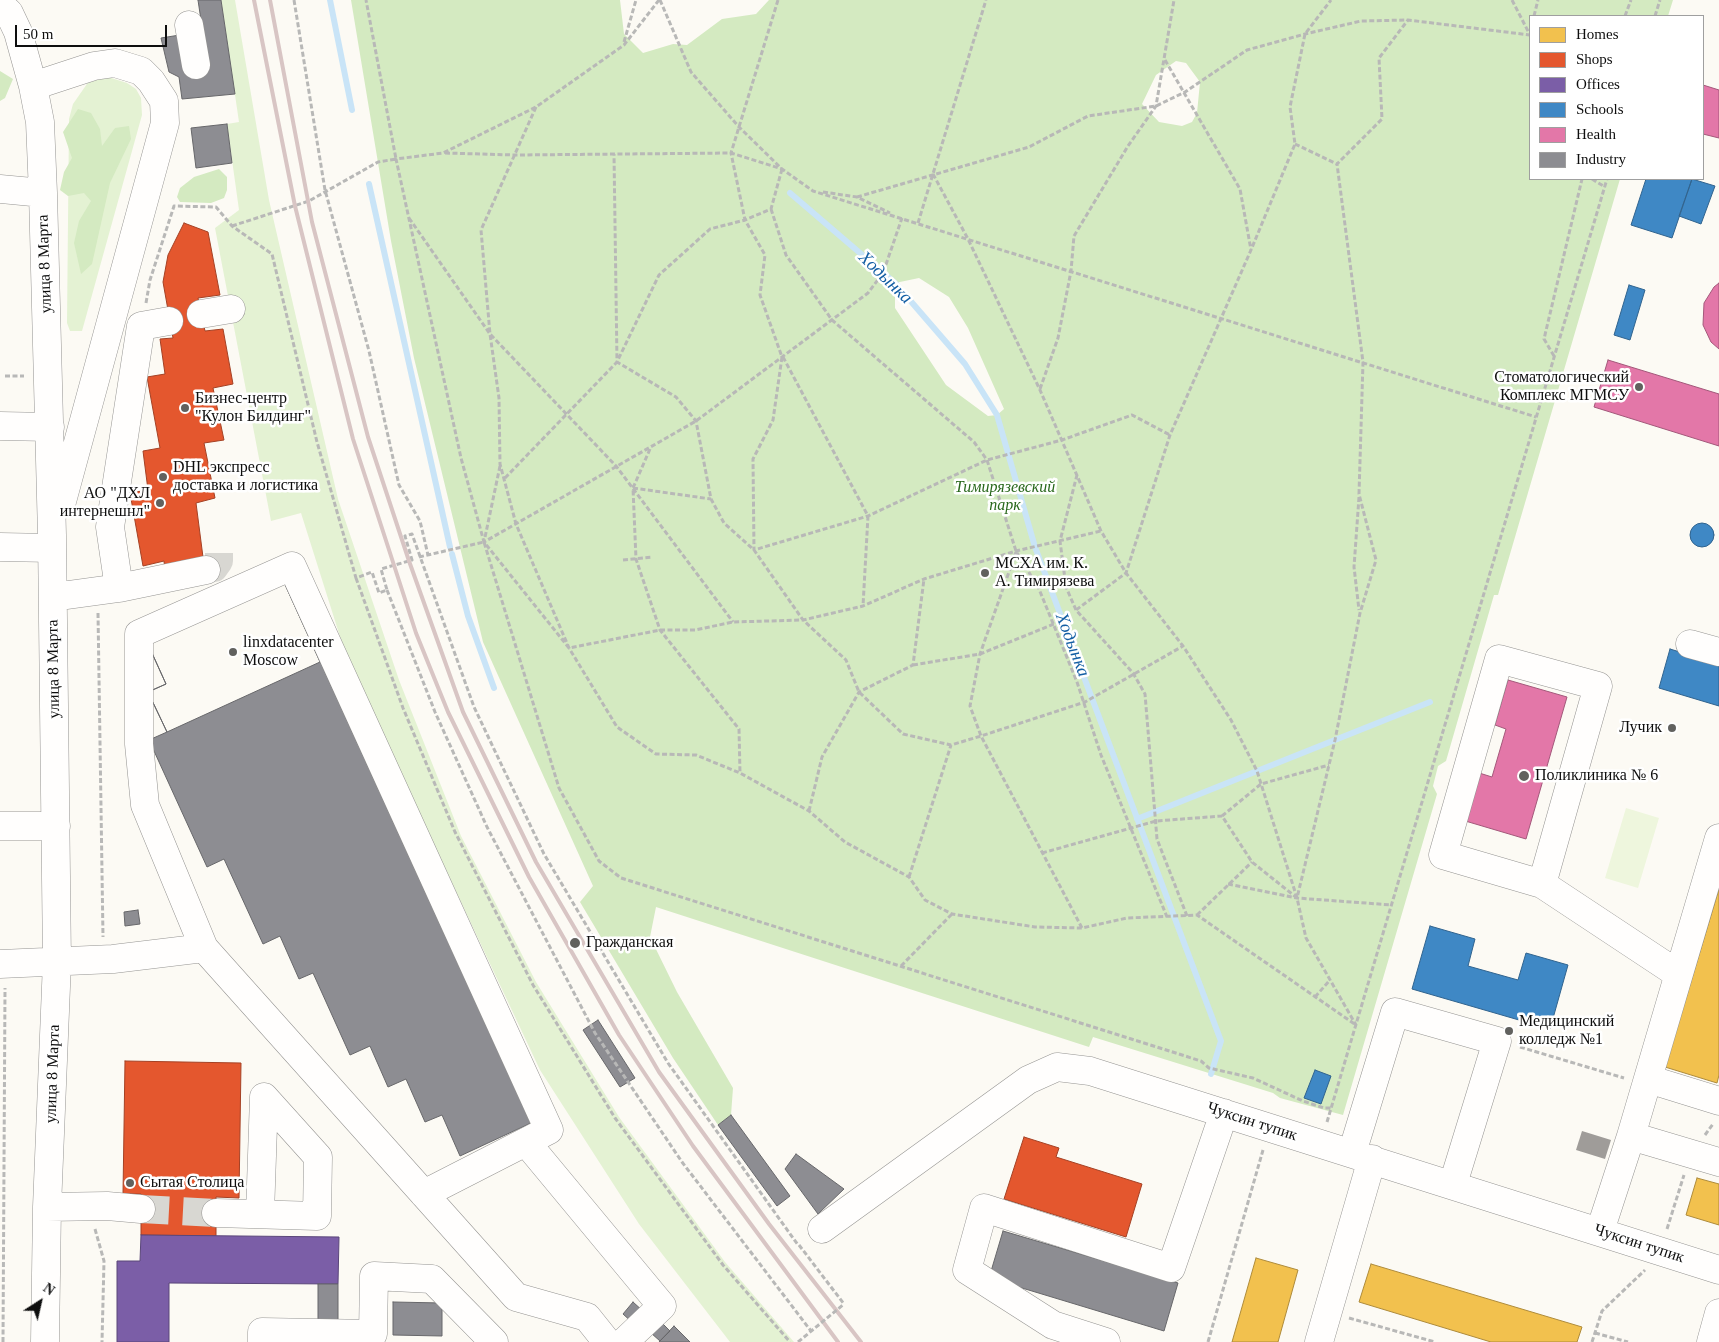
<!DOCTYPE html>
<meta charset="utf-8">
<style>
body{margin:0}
#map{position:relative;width:1719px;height:1342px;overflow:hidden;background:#fcfaf4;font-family:Georgia,serif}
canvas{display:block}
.legend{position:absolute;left:1529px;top:15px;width:175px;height:165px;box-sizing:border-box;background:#fff;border:1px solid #9f9f9f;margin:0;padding:6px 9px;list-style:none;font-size:15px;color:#0e0e0e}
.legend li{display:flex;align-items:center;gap:10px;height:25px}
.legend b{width:25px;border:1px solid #9f9f9f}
.north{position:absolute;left:15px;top:1277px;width:50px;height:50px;-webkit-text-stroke:4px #fff;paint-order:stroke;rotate:35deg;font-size:14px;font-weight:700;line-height:20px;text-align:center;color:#0e0e0e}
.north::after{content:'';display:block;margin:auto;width:18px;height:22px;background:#0e0e0e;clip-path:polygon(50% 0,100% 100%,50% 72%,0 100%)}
.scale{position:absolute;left:15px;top:25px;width:152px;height:22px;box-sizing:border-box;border:2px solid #0e0e0e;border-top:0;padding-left:6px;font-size:15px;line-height:18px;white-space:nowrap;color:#0e0e0e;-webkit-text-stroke:4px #fff;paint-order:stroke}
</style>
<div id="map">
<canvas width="1719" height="1342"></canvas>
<ul class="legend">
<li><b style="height:14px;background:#f2c14e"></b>Homes</li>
<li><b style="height:14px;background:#e4572e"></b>Shops</li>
<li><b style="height:14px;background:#7b5ea7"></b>Offices</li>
<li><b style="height:14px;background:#3f88c5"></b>Schools</li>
<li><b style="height:14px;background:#e377a8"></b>Health</li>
<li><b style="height:14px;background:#8d8d92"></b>Industry</li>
</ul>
<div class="north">N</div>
<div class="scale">50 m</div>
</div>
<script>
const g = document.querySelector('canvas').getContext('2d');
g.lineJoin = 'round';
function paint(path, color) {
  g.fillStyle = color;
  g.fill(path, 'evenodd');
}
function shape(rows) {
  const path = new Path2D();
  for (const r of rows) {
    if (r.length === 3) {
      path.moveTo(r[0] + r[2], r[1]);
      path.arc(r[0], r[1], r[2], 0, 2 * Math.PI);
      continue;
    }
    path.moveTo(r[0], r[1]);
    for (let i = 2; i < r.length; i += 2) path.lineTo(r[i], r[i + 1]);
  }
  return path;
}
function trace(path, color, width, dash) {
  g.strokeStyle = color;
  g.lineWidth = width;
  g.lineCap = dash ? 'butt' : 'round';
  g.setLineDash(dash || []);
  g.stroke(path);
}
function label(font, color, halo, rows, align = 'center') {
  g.font = font + ' Georgia,serif';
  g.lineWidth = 5;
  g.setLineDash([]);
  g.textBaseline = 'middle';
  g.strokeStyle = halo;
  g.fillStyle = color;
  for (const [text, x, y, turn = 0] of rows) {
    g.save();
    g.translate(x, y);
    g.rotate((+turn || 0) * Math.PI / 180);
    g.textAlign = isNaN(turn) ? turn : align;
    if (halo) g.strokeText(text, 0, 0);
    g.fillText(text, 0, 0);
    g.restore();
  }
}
paint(shape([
 [221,0,235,0,269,200,338,499,399,680,461,836,536,982,619,1117,725,1262,794,1342,730,1342,639,1224,540,1070,348,662,301,513,271,521,215,228,239,210,227,124,239,122],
 [105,76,127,83,136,89,141,98,142,115,82,331,70,331,67,323,69,119,73,104,89,81]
]), '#e4f2d3');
paint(shape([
 [351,0,620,0,624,34,643,53,673,44,687,45,722,19,756,14,769,0,1673,0,1668,16,1530,16,1530,179,1620,179,1498,595,1494,595,1446,761,1438,766,1433,786,1437,794,1343,1115,1280,1098,1273,1093,1093,1037,1089,1047,656,907,650,937,677,992,733,1088,731,1115,718,1125,673,1058,580,902,593,886,483,642,414,358,391,241],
 [1176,61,1186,63,1200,82,1197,113,1192,122,1182,126,1159,122,1142,104,1156,75],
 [919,278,949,297,968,328,1004,409,997,415,988,416,946,385,895,308,895,283],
 [0,71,13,79,5,98,0,101],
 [78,109,91,113,100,129,102,146,115,128,129,126,131,139,110,183,92,264,81,274,74,243,79,221,91,201,84,193,68,196,60,190,64,172,72,158,63,132],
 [219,169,227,177,227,190,224,198,211,203,180,202,177,197,180,188,194,177]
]), '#d4eac1');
paint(shape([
 [1626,808,1659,818,1638,888,1605,878]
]), '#eef6dd');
const homes = shape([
 [1719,889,1719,1075,1717,1083,1665,1067,1719,889],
 [1697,1178,1719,1184,1719,1225,1686,1215,1697,1178],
 [1256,1258,1298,1270,1278,1342,1232,1342,1256,1258],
 [1371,1264,1582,1327,1577,1342,1491,1342,1359,1302,1371,1264]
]);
paint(homes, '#f2c14e');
trace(homes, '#ae8b3b', 1);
const shops = shape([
 [184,223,208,232,220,295,198,298,205,331,223,329,233,384,213,388,224,440,204,443,215,498,196,503,204,565,165,572,164,561,143,566,130,493,148,490,143,451,160,448,147,377,165,374,160,339,173,338,163,282,168,255,184,223],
 [125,1061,241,1063,239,1198,216,1197,216,1236,141,1235,141,1194,123,1194,125,1061],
 [1024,1137,1059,1148,1056,1157,1142,1184,1126,1237,1004,1199,1024,1137]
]);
paint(shops, '#e4572e');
trace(shops, '#a44124', 1);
const offices = shape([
 [141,1235,339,1237,338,1284,169,1283,169,1342,117,1342,117,1261,140,1261,141,1235]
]);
paint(offices, '#7b5ea7');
trace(offices, '#5a4679', 1);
const schools = shape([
 [1646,179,1692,179,1672,238,1631,225,1646,179],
 [1692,179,1715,186,1701,224,1679,216,1692,179],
 [1629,285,1645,290,1630,340,1614,335,1629,285],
 [1702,535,12],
 [1670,649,1719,664,1719,706,1659,688,1670,649],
 [1430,926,1475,939,1468,966,1518,980,1526,953,1568,965,1550,1029,1412,989,1430,926],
 [1315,1070,1331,1076,1321,1104,1304,1098,1315,1070]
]);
paint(schools, '#3f88c5');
trace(schools, '#30638e', 1);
const health = shape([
 [1703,85,1719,90,1719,138,1703,134,1703,85],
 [1719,283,1719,349,1711,342,1703,325,1704,303,1714,287,1719,283],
 [1608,360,1719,394,1719,446,1594,407,1608,360],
 [1508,680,1567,697,1526,839,1462,820,1476,772,1492,777,1506,729,1495,725,1508,680]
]);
paint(health, '#e377a8');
trace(health, '#a3587a', 1);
const industry = shape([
 [198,0,221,0,235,94,182,99,179,77,169,72,161,38,186,34,208,67,198,0],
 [227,124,232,163,196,168,191,128,227,124],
 [283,580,531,1123,460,1156,442,1115,425,1122,406,1079,388,1087,370,1046,350,1055,313,973,299,979,280,936,263,944,224,859,207,867,149,740,167,732,148,692,166,684,147,642,283,580],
 [283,580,320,662,167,732,148,692,166,684,147,642,283,580],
 [138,910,140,924,125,926,124,912,138,910],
 [598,1020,635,1078,620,1087,583,1030,598,1020],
 [731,1115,790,1196,777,1206,718,1125,731,1115],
 [796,1154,844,1189,818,1214,785,1169,796,1154],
 [1003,1231,1178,1283,1164,1331,989,1278,1003,1231],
 [318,1284,338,1284,338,1342,318,1342,318,1284],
 [393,1302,442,1303,442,1336,393,1335,393,1302],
 [633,1302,644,1312,634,1324,623,1314,633,1302],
 [661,1322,670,1331,660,1341,651,1333,661,1322],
 [674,1326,690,1342,659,1342,674,1326]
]);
paint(industry, '#8d8d92');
trace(industry, '#67676a', 1);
trace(shape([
 [330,0,352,110],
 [369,184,450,547],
 [790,193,895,283,965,364,997,415,1035,547,1221,1041,1211,1074],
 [452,554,468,616,494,688],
 [1137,819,1430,702]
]), '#c9e4f7', 6);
paint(shape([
 [1582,1131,1611,1140,1605,1159,1576,1150]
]), '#9f9c99');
trace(shape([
 [206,570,214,568,219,561,219,553],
 [141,1209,216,1213]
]), '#d8d7d2', 28, [28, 14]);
const minor = shape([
 [0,4,9,13,18,32,33,86,40,122,43,193,52,535,57,962,47,1207,45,1342],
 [189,25,196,65],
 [33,86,94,66,115,63,141,71,151,81,164,101,165,123,61,505],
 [0,189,43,193],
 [201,314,231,309],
 [0,426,50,427],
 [0,547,52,548],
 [119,588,110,527,141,326,169,321],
 [53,597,119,588,206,570],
 [1690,644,1719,652],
 [0,826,56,826],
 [1542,884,1443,855,1499,659,1598,686,1542,884,1678,974],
 [0,964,113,959,204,948],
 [1648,1079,1719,1101],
 [1631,1136,1719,838],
 [526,1142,662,1306,624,1342],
 [1352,1153,1395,1012,1497,1041,1453,1184],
 [424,1194,549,1130,292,566,139,634,139,744,145,805,204,948,424,1194,516,1297,587,1317,607,1342],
 [47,1207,107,1206,141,1209],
 [216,1213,317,1216,318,1157,264,1097,260,1214],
 [822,1229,1028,1080,1057,1067,1090,1071,1719,1270],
 [1600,1231,1631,1136,1719,1162],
 [262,1342,262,1332,373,1334,374,1276,432,1279,494,1342],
 [1106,1342,1053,1325,967,1270,984,1208,1171,1268,1224,1113],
 [1319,1342,1372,1159],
 [1711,1342,1719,1313]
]);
trace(minor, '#959492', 29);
trace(shape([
 [294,0,325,190,369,351,399,485,420,521,428,555],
 [659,0,624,45,536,107,443,153,396,159,461,458,484,542,569,648,660,630,695,630,733,622,803,620,863,606,924,579,1016,551,1101,531],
 [660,0,691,72,739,127,782,169,813,191,1536,417],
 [778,0,731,153,745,220,765,255,760,295,782,357,773,420,753,459,754,550,868,516,987,460,1062,440,1132,415,1170,435],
 [1512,0,1530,35],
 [1534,16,1538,0],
 [1625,16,1631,0],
 [1655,16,1660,0],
 [624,42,636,0],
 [1165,60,1240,189,1251,250],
 [536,107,481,230,490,334,616,466,733,622],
 [1295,144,1337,164],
 [445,153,515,155,731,153,782,169],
 [782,169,771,209,745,220,710,229,659,275,617,362,676,397,696,421,711,499,724,523,754,550,803,620,846,660,859,692,903,734,951,745,981,736,1082,928],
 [933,174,968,239,1040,390,1101,531,1126,573,1183,646,1231,720,1257,771,1297,898,1306,938,1356,1025],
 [1592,179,1605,187],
 [823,192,857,197,890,213],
 [857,197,1029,147,1088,116,1156,106,1185,92,1247,50,1305,34,1361,21,1408,20,1530,35,1530,33],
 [771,209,786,255,832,320,974,442,987,460,1016,551,1039,589,1077,682,1101,755,1167,917],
 [409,218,490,334,499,398,500,464,516,524,569,648,617,727,656,754,696,755,740,773,809,811,845,842,909,877,925,900,952,914,1035,927,1082,928,1127,918,1197,915,1356,1025],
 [918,223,986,0],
 [232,226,309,201,378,162,396,159,366,0],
 [146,303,150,280,174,206,216,207,232,226,272,254,317,442,356,578,372,572,379,593,387,590,381,569,412,560,405,536,412,534,474,707,544,854,668,1063,798,1245],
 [1554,356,1544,339,1582,179],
 [783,357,868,516,863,606],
 [5,376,24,376],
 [1040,389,1058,338,1071,271,1074,236,1128,146,1156,106,1174,0],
 [650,449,633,488,636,559,660,630,739,729,740,773],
 [500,466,484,542,696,421,868,293,883,273,902,218],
 [505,478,617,362,614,154],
 [633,488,711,499],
 [1359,497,1354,567,1359,610],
 [1016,552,980,654,970,706,981,736,1085,702,1183,646],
 [419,557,484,542,559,788,599,861,621,878,1201,1061,1209,1068,1253,1078,1303,1101,1324,1108,1332,1108],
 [623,560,652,557],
 [356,578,403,708,455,832,533,985,615,1118,723,1265,790,1342],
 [387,590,435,712,487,827,595,1033,682,1162,811,1331],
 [1076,610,1066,587,1060,541,1077,475],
 [98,613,103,937],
 [913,665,980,654,1054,624],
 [809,811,822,757,859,692,913,665,924,579],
 [1222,816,1261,784,1329,765],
 [1042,853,1156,821,1222,816,1252,862,1297,898,1335,740,1360,613,1376,560,1359,494,1363,362,1337,164,1382,119,1379,58,1408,20],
 [909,877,951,745],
 [1228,884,1297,898,1392,905],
 [1197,915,1252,862],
 [1187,916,1157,839,1145,694,1133,673,1076,610,1126,573,1170,435,1251,250,1295,144,1290,107,1305,34,1331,0],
 [901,966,952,914],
 [1315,997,1330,980],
 [1520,1047,1624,1078],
 [1327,1122,1607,179],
 [1705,1135,1713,1124],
 [95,1229,104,1261,102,1342],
 [1667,1229,1684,1175],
 [799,1245,844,1304],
 [1349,1318,1435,1342],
 [1595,1333,1628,1342],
 [3,1342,5,988],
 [1208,1342,1263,1150],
 [1592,1342,1602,1311,1645,1270]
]), '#b8b8b7', 3, [5, 2.5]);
trace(minor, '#fffefd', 28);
trace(shape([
 [254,0,295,206,353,439,416,633,448,712,529,877,619,1035,693,1146,838,1342],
 [270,0,312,222,368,437,409,561,463,712,536,862,659,1072,769,1224,861,1342]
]), '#d8c5c4', 4);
trace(shape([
 [798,1342,844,1304]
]), '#b8b8b7', 3, [5, 2.5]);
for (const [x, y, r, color] of [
 [1639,387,5,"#61615e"],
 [185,408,5,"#61615e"],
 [163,477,5,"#61615e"],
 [160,503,5,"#61615e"],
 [985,573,5,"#61615e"],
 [233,652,5,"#61615e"],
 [1672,728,5,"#61615e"],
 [1524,776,6,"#61615e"],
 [575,943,6,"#61615e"],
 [1509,1031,5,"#61615e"],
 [130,1183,5,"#61615e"]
]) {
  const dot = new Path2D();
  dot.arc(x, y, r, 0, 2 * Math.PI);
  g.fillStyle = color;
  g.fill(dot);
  trace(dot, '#fff', 2);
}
label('16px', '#0e0e0e', '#fff', [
 ["улица 8 Марта",45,264,-92],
 ["улица 8 Марта",54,669,-91],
 ["улица 8 Марта",53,1074,-88],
 ["Чуксин тупик",1252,1122,18],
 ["Чуксин тупик",1639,1244,18]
]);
label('16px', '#0e0e0e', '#fff', [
 ["Стоматологический",1629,378,"right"],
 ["Комплекс МГМСУ",1629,396,"right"],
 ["Бизнес-центр",195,399],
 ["\"Кулон Билдинг\"",195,417],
 ["DHL экспресс",173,468],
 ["доставка и логистика",173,486],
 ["АО \"ДХЛ",150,494,"right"],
 ["интернешнл\"",150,512,"right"],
 ["МСХА им. К.",995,564],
 ["А. Тимирязева",995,582],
 ["linxdatacenter",243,643],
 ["Moscow",243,661],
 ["Лучик",1662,728,"right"],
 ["Поликлиника № 6",1535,776],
 ["Гражданская",586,943],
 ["Медицинский",1519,1022],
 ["колледж №1",1519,1040],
 ["Сытая Столица",140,1183]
], 'left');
label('italic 16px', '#29681c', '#fff', [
 ["Тимирязевский",1005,488],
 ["парк",1005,506]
]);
label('italic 18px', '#145fa4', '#fff', [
 ["Ходынка",885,278,44],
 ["Ходынка",1072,645,69]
]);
</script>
